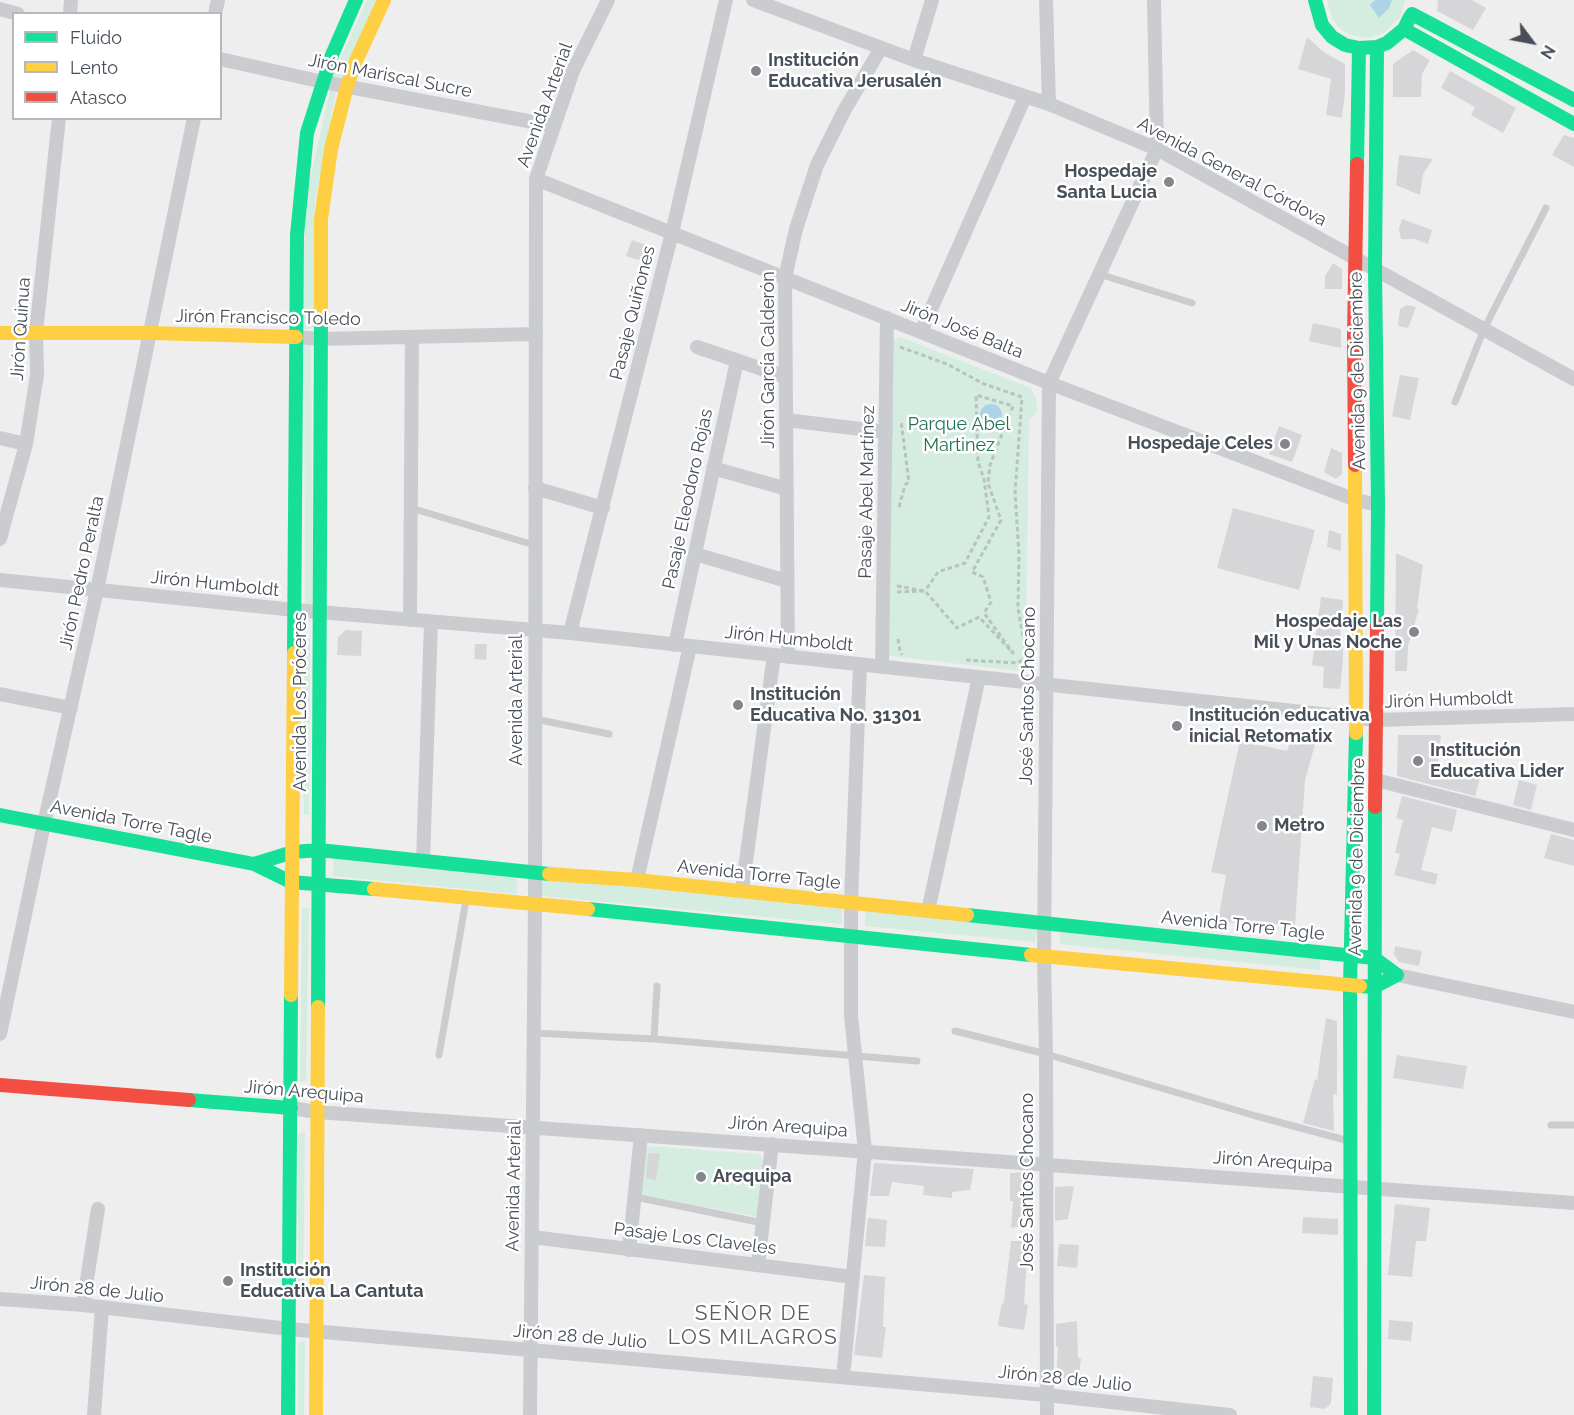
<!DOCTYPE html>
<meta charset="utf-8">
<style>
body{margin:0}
#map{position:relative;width:1574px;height:1415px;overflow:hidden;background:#efeeee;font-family:Raleway,sans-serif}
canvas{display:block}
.legend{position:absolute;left:12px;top:12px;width:210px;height:108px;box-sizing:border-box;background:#fff;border:2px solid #b5b9bd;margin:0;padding:8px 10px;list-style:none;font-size:18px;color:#474f59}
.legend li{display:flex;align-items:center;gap:12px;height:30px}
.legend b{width:30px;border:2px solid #b5b9bd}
.north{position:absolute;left:1502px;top:12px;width:60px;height:60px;-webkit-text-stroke:4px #fff;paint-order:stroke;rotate:122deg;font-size:16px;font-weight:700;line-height:24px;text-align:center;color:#474f59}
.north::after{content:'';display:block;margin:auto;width:21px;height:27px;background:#474f59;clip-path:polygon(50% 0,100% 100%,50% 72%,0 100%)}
</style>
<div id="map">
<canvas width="1574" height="1415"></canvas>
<ul class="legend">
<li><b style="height:8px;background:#16e098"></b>Fluido</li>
<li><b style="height:8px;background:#ffcf43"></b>Lento</li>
<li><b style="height:8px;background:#f24e42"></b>Atasco</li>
</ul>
<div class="north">N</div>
</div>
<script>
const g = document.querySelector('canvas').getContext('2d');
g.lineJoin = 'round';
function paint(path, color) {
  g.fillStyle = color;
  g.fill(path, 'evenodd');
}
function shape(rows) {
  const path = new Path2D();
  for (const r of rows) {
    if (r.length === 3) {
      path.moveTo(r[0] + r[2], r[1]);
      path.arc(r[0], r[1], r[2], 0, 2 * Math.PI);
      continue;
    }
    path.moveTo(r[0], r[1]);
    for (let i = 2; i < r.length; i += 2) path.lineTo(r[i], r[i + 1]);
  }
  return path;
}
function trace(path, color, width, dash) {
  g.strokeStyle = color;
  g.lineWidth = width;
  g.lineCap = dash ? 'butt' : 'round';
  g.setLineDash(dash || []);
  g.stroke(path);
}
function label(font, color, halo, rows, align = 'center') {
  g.font = font + ' Raleway,sans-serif';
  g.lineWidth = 5;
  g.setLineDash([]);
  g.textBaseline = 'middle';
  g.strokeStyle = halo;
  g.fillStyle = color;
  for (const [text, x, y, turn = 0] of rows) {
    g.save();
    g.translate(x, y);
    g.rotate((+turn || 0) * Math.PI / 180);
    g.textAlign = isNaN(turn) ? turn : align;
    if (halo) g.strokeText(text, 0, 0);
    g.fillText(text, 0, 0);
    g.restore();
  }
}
paint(shape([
 [367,0,378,0,344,80,332,77],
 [1327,0,1405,0,1401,16,1384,33,1368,38,1350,35,1340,28,1332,19],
 [336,90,315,203,314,327,303,330,305,201,330,91],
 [900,337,1031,388,1037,401,1036,413,1029,420,1026,634,1036,642,1033,663,1020,671,891,656,888,652,890,343],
 [311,344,313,603,305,605,304,345],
 [310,638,309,815,304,815,303,639],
 [334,857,517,874,517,894,333,876],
 [543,877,843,905,841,924,541,896],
 [302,908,309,908,306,1081,300,1081],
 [866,908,1038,927,1035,942,865,926],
 [1060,930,1320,956,1320,970,1060,944],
 [305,1132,303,1298,298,1299,298,1134],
 [649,1146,759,1154,763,1160,759,1217,640,1195,645,1149],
 [305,1341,304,1415,298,1415,298,1343]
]), '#d5ece0');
paint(shape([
 [1375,0,1392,0,1389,8,1379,18,1370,5],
 [991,415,11]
]), '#acd3e6');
paint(shape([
 [1438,0,1472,0,1486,8,1473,30,1437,11],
 [1307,37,1325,53,1345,64,1345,93,1342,118,1326,115,1331,79,1298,69],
 [1413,50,1430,60,1422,74,1421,97,1393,97,1393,64],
 [1450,71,1516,108,1503,133,1471,115,1475,107,1441,88],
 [1564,135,1574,138,1574,167,1552,155],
 [1399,155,1433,159,1423,174,1420,195,1396,185],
 [1402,219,1432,230,1428,244,1415,239,1401,239,1399,229],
 [632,240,646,245,641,261,626,256],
 [1333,263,1342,269,1342,289,1325,289,1325,276],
 [1407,305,1416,307,1408,328,1398,326,1400,309],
 [1313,323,1341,329,1341,348,1309,341],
 [1400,375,1419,378,1410,420,1392,416],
 [1279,426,1302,435,1292,462,1269,454],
 [1331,448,1342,453,1342,474,1336,479,1324,472],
 [1233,508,1315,530,1299,590,1217,568],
 [1329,530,1341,534,1341,551,1327,547],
 [1396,553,1423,565,1417,609,1419,609,1408,646,1407,671,1395,671],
 [1321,597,1343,600,1340,638,1343,638,1343,660,1340,689,1323,688,1324,667,1312,665],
 [346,630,362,631,361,656,337,655,338,637],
 [475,644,487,644,486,660,474,659],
 [1398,735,1441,735,1438,763,1458,768,1459,765,1482,771,1475,796,1397,776],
 [1292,736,1316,741,1305,780,1295,925,1218,922,1226,875,1211,872,1240,741,1287,751],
 [1519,780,1537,785,1531,810,1513,805],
 [1402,796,1457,810,1452,832,1432,827,1421,870,1438,874,1435,885,1394,875,1400,854,1395,853,1403,820,1396,818],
 [1551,834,1574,840,1574,866,1544,858],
 [1395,946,1422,951,1419,966,1399,962,1394,954],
 [1326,1018,1337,1021,1337,1095,1333,1094,1334,1131,1303,1123,1315,1079,1317,1080],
 [1397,1055,1467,1066,1463,1089,1393,1078],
 [648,1153,660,1154,656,1180,646,1178],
 [874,1163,974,1169,970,1190,952,1192,952,1198,923,1195,924,1186,892,1182,889,1196,870,1196],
 [1027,1172,1027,1225,1011,1228,1013,1201,1010,1201,1010,1173],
 [1074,1186,1068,1219,1055,1221,1055,1187],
 [1395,1204,1430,1208,1426,1241,1416,1241,1412,1277,1388,1275],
 [1303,1217,1338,1219,1338,1235,1302,1233],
 [868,1218,887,1220,885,1247,865,1246],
 [1011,1241,1026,1241,1025,1246,1028,1247,1024,1304,1028,1305,1024,1330,998,1326,1001,1306,1004,1301],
 [1059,1244,1079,1245,1077,1268,1057,1266],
 [864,1275,885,1277,883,1327,886,1327,882,1358,854,1355],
 [1389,1320,1413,1322,1411,1341,1388,1339],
 [1077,1321,1078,1358,1081,1358,1079,1376,1056,1380,1058,1347,1056,1347,1056,1324],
 [1313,1376,1333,1378,1331,1402,1329,1406,1324,1409,1310,1407]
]), '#d6d6d9');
trace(shape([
 [900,347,947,364,984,384,1022,397,1015,493,1019,554,1018,608,1026,654,1023,659,1018,663,965,660],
 [899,507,905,485,909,482,901,421],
 [897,586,925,591,957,628,979,617,1013,653,984,613,991,602,983,577,972,572,1001,520,988,483,990,465,1013,406,976,395,978,462,984,479,989,517,965,563,938,572,925,591],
 [897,592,925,591],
 [898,639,900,651,902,655]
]), '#b8c3c0', 3, [4.5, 3]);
trace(shape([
 [1099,274,1192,303],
 [1455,402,1484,329,1546,208],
 [411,508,534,545],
 [535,719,609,734],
 [955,1031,1046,1054,1256,1116,1349,1141],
 [534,1033,654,1039,917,1061],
 [654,1039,657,986],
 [439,1055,466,900],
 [1551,1125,1574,1125],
 [635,1197,763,1223]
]), '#cacccf', 7);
trace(shape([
 [753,0,914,60,1049,104,1157,149,1574,379],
 [1046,0,1049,104],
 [0,9,18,14],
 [70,14,71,0],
 [215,14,218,0],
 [220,59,323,82,554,126],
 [914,60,932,0],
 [536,179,1049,383,1356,500,1378,505],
 [921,332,1025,97],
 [296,337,320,339,536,334],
 [697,347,786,377],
 [786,420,886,432],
 [0,438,26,444],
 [713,468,787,489],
 [535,488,603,508],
 [0,539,26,444,37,375,36,332,59,118],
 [695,554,787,581],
 [0,580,295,610,570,633,1377,720,1574,714],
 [410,620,412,337],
 [570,633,672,233,726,0],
 [675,645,737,361],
 [788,657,785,278,796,229,817,165,844,111,881,48],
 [882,667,887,318],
 [0,694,71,708],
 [1376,780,1574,830],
 [423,861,431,622],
 [637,880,690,646],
 [742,891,774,655],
 [928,911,979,677],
 [1397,975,1574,1012],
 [0,1034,44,824,97,590,194,118],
 [291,1108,317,1112,1574,1203],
 [532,1237,853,1277],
 [629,1250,641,1135],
 [758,1265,772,1144],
 [0,1299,83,1305,289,1329,1046,1395,1230,1415],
 [83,1305,98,1209],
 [843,1377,865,1151,851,1016,851,903,860,665],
 [94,1415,102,1307],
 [530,1415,535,903,536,179,573,71,608,0],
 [1047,1415,1046,1054,1044,957,1049,383,1157,149,1154,0]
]), '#cacccf', 14);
trace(shape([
 [1315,0,1322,25,1332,37,1345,45,1359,48,1377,47,1387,43,1404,29,1410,17],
 [1412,14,1574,100],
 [1404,29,1574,124],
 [1357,164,1359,48],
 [1377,626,1378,505,1375,269,1377,47],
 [294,653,297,235,307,133,332,55,356,0],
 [0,815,254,864,291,882,374,889],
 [254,864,293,852,319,850,549,874],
 [588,909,1031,955],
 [967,915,1374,958,1397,975,1374,987,1360,986],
 [318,1007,321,315],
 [189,1100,291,1108],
 [288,1415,291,995],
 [1351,1415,1350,986,1356,733],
 [1374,1415,1375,807]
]), '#16e098', 14);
trace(shape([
 [321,315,321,219,331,149,347,86,356,61,384,0],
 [0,333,150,333,296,337],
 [1355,465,1356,733],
 [549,874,637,880,967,915],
 [374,889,588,909],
 [1031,955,1360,986],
 [291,995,294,653],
 [316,1415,318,1007]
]), '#ffcf43', 14);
trace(shape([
 [1355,465,1354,335,1357,164],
 [1375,807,1377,626],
 [0,1085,189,1100]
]), '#f24e42', 14);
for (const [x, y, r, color] of [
 [756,71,6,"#82878d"],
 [1169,182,6,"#82878d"],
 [1285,444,6,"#82878d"],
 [1414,632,6,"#82878d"],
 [738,705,6,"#82878d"],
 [1177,726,6,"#82878d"],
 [1418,761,6,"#82878d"],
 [1262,826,6,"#82878d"],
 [701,1177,6,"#82878d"],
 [228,1281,6,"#82878d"]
]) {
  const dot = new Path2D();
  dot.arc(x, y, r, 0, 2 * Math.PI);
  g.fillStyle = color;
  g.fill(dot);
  trace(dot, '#fff', 2);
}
label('bold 18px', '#474f59', '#fff', [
 ["Institución",768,61],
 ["Educativa Jerusalén",768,82],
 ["Hospedaje",1157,172,"right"],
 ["Santa Lucia",1157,193,"right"],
 ["Hospedaje Celes",1273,444,"right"],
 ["Hospedaje Las",1402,622,"right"],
 ["Mil y Unas Noche",1402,643,"right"],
 ["Institución",750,695],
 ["Educativa No. 31301",750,716],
 ["Institución educativa",1189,716],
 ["inicial Retomatix",1189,737],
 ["Institución",1430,751],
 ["Educativa Lider",1430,772],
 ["Metro",1274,826],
 ["Arequipa",713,1177],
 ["Institución",240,1271],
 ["Educativa La Cantuta",240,1292]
], 'left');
label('18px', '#474f59', '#fff', [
 ["Jirón Mariscal Sucre",390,76,11],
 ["Avenida Arterial",545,105,-70],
 ["Avenida General Córdova",1232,172,28],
 ["Pasaje Quiñones",633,313,-76],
 ["Jirón Francisco Toledo",268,318,1],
 ["Jirón Quinua",21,329,-86],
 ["Jirón José Balta",962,329,22],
 ["Jirón García Calderón",769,360,-90],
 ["Avenida 9 de Diciembre",1358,371,-91],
 ["Pasaje Abel Martínez",867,492,-89],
 ["Pasaje Eleodoro Rojas",688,499,-78],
 ["Jirón Pedro Peralta",82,573,-78],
 ["Jirón Humboldt",215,584,6],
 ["Jirón Humboldt",789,639,6],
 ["José Santos Chocano",1028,696,-89],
 ["Avenida Arterial",517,700,-90],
 ["Jirón Humboldt",1449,700,-2],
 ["Avenida Los Próceres",301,702,-90],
 ["Avenida Torre Tagle",131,822,11],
 ["Avenida 9 de Diciembre",1357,857,-89],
 ["Avenida Torre Tagle",759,875,6],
 ["Avenida Torre Tagle",1243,926,6],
 ["Jirón Arequipa",304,1092,5],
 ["Jirón Arequipa",788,1127,4],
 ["Jirón Arequipa",1273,1162,4],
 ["José Santos Chocano",1028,1182,-90],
 ["Avenida Arterial",514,1186,-89],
 ["Pasaje Los Claveles",695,1239,7],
 ["Jirón 28 de Julio",97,1290,6],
 ["Jirón 28 de Julio",580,1337,5],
 ["Jirón 28 de Julio",1065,1379,6]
]);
label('18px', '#1f7353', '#fff', [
 ["Parque Abel",959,425],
 ["Martinez",959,446]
]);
g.letterSpacing = '1.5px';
label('21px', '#5b5d62', '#fff', [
 ["SEÑOR DE",753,1314],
 ["LOS MILAGROS",753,1338]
]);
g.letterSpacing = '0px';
</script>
